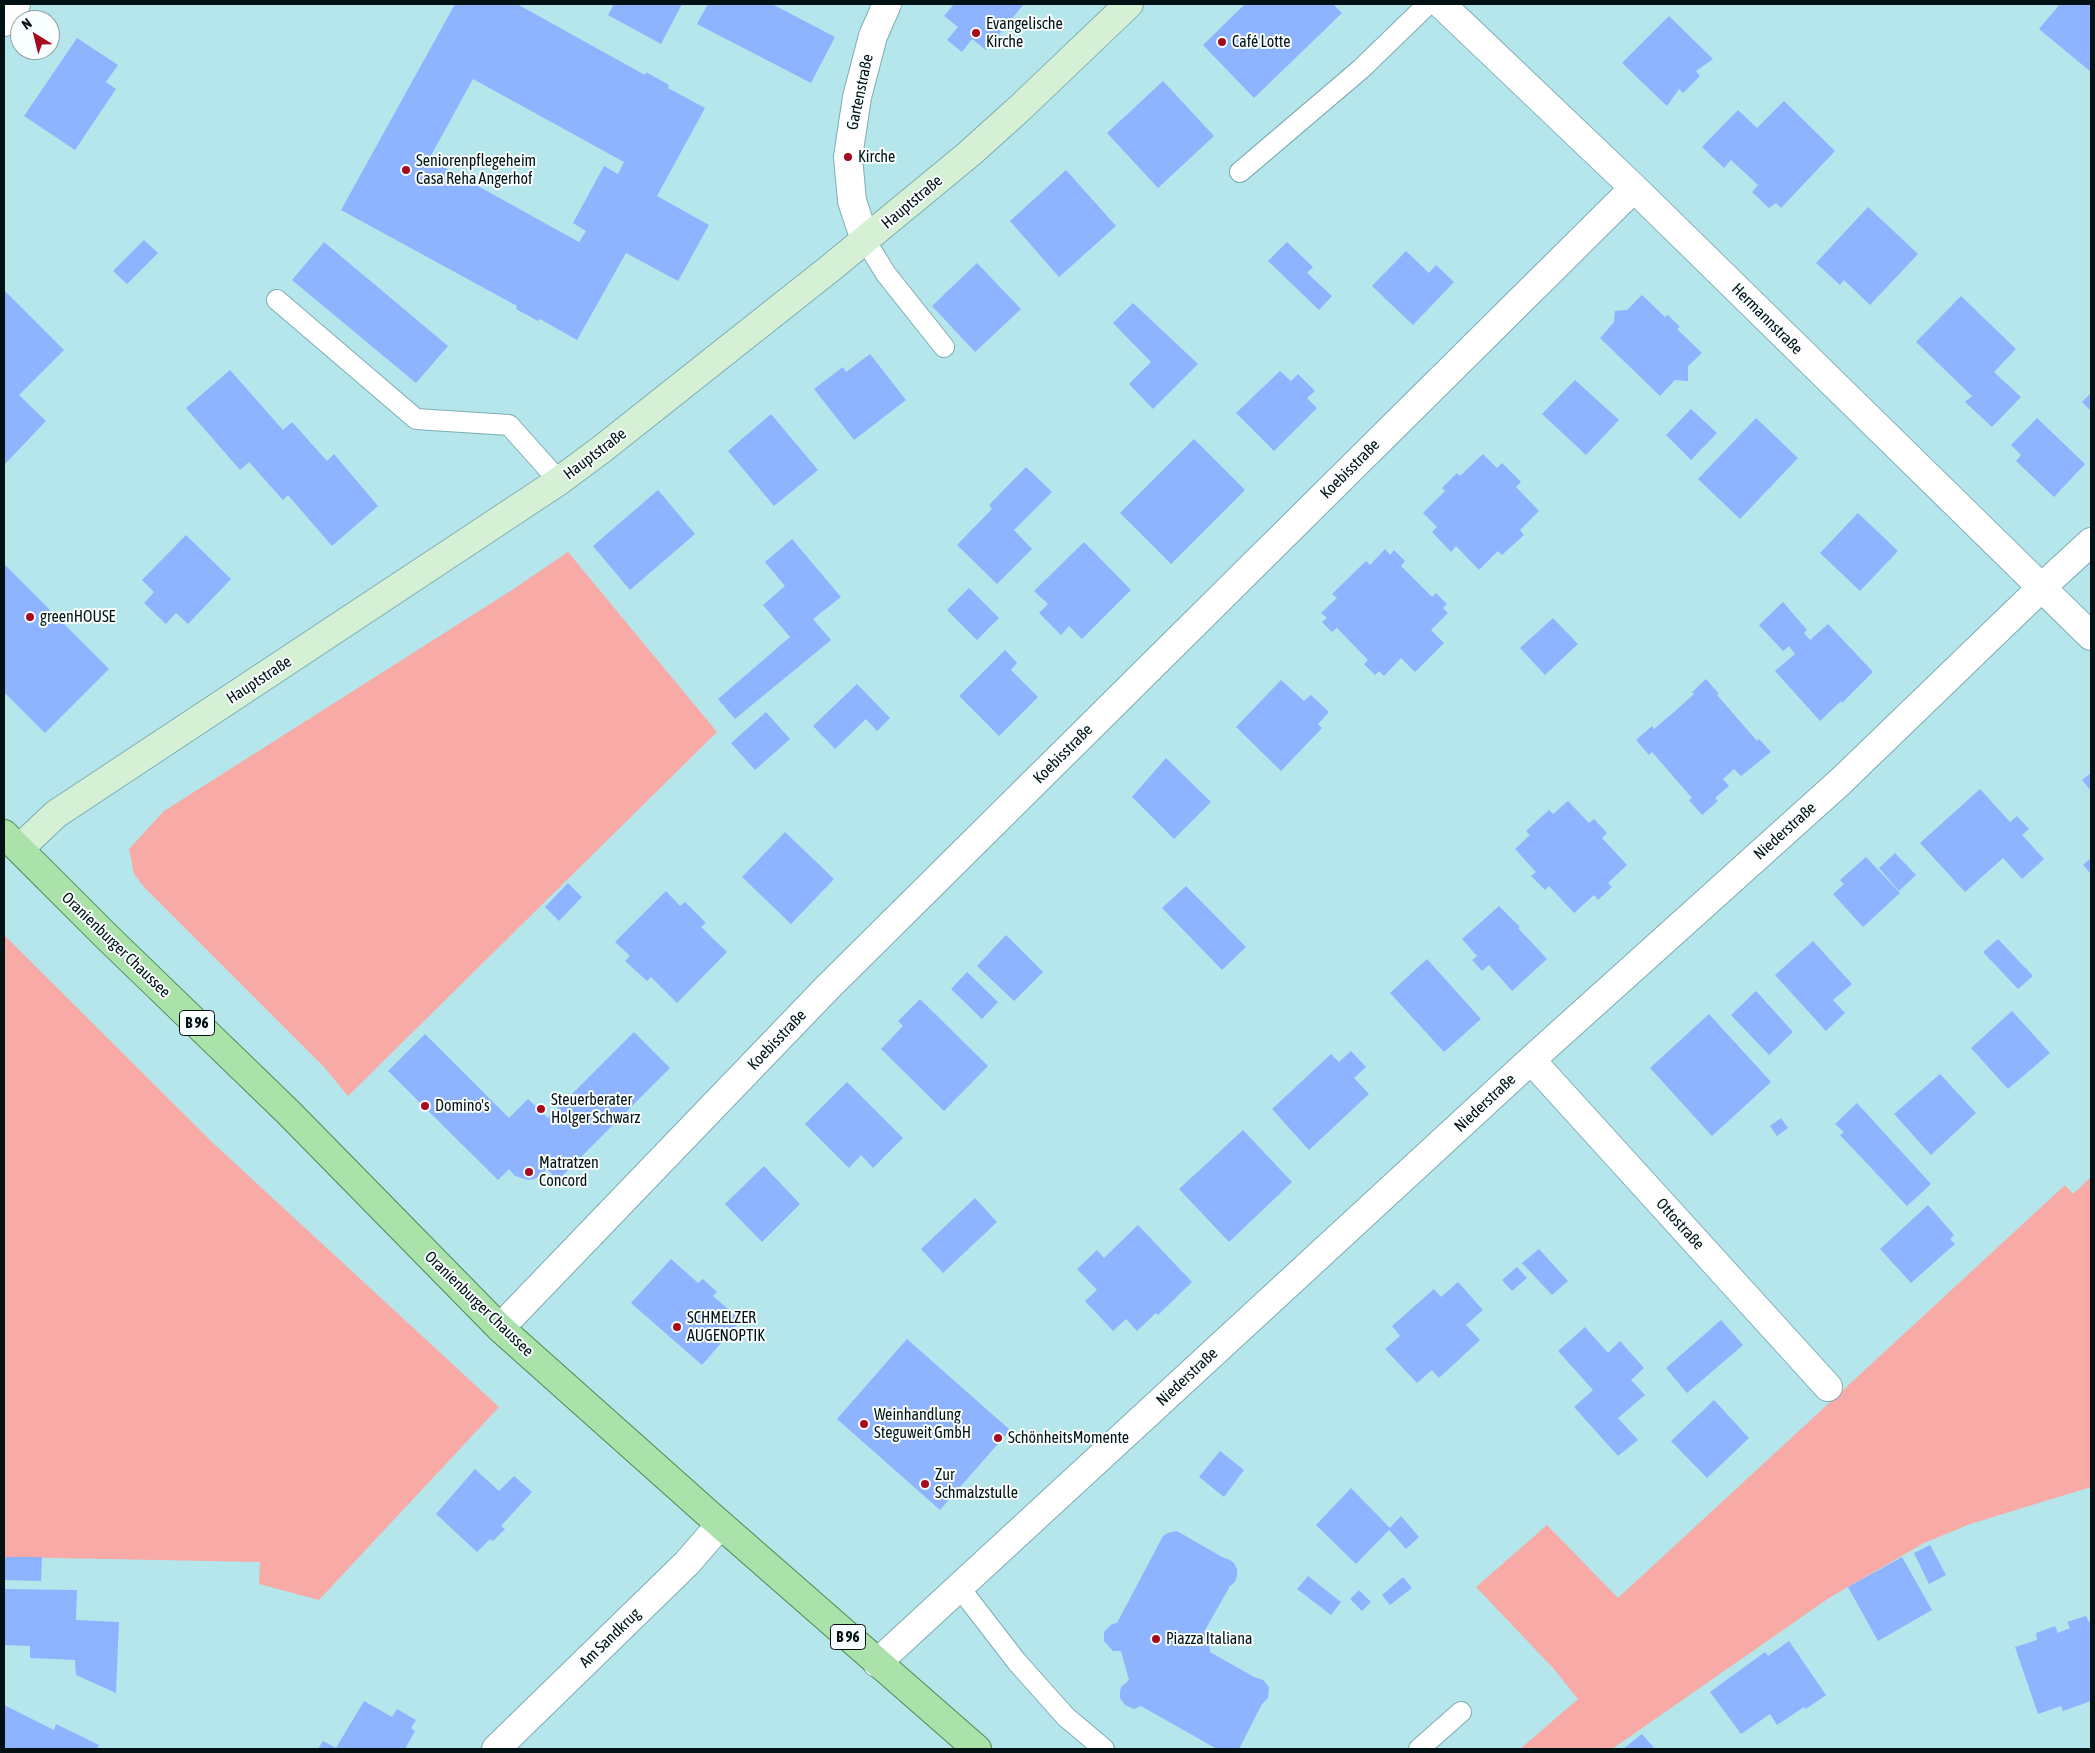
<!DOCTYPE html>
<meta charset="utf-8">
<style>
body{margin:0}
#map{position:relative;width:2095px;height:1753px;overflow:hidden;background:#b5e6eb;font-family:"Asap Condensed",sans-serif}
canvas{display:block}
.frame{position:absolute;inset:0;border:5px solid #021214;pointer-events:none}
.north{position:absolute;left:10px;top:10px;width:50px;height:50px;box-sizing:border-box;background:#f9fefe;border:1px solid #96a0a0;border-radius:50%;rotate:324deg;font-size:14px;font-weight:700;line-height:20px;text-align:center;color:#021214}
.north::after{content:'';display:block;margin:auto;width:18px;height:22px;background:#a50c20;clip-path:polygon(50% 0,100% 100%,50% 72%,0 100%)}
</style>
<div id="map">
<canvas width="2095" height="1753"></canvas>
<div class="frame"></div>
<div class="north">N</div>
</div>
<script>
const g = document.querySelector('canvas').getContext('2d');
g.lineJoin = 'round';
function paint(path, color) {
  g.fillStyle = color;
  g.fill(path, 'evenodd');
}
function shape(rows) {
  const path = new Path2D();
  for (const r of rows) {
    path.moveTo(r[0], r[1]);
    for (let i = 2; i < r.length; i += 2) path.lineTo(r[i], r[i + 1]);
  }
  return path;
}
function trace(path, color, width, dash) {
  g.strokeStyle = color;
  g.lineWidth = width;
  g.lineCap = dash ? 'butt' : 'round';
  g.setLineDash(dash || []);
  g.stroke(path);
}
function label(font, color, halo, rows, align = 'center') {
  g.font = font + ' "Asap Condensed",sans-serif';
  g.lineWidth = 4;
  g.setLineDash([]);
  g.textBaseline = 'middle';
  g.strokeStyle = halo;
  g.fillStyle = color;
  for (const [text, x, y, turn = 0] of rows) {
    g.save();
    g.translate(x, y);
    g.rotate((+turn || 0) * Math.PI / 180);
    g.textAlign = isNaN(turn) ? turn : align;
    if (halo) g.strokeText(text, 0, 0);
    g.fillText(text, 0, 0);
    g.restore();
  }
}
paint(shape([
 [568,552,717,732,348,1096,324,1067,144,887,134,874,129,849,164,811,512,590],
 [4,935,213,1143,499,1407,319,1600,259,1584,260,1562,4,1557],
 [2091,1177,2091,1487,1970,1524,1924,1543,1829,1598,1612,1749,1520,1749,1578,1699,1553,1668,1476,1587,1547,1525,1618,1598,2065,1185,2073,1194]
]), '#f8aba6');
paint(shape([
 [455,4,517,4,645,75,646,72,669,85,668,88,705,108,657,196,709,225,678,281,626,253,577,340,540,319,538,321,516,309,517,306,341,210],
 [473,79,624,162,618,174,604,166,573,223,586,231,579,242,429,159],
 [614,4,682,4,661,44,608,15],
 [708,4,772,4,835,37,811,83,697,24],
 [954,4,1024,4,986,50,972,39,962,52,947,40,958,27,944,16],
 [1245,4,1333,4,1342,13,1254,98,1203,45],
 [2060,4,2091,4,2091,72,2039,29],
 [1669,16,1713,59,1696,71,1700,76,1683,93,1679,89,1667,106,1622,63],
 [77,38,118,65,106,82,116,89,75,150,24,116],
 [1163,81,1214,136,1158,188,1107,133],
 [1784,101,1835,151,1781,208,1776,203,1769,208,1752,192,1758,185,1731,160,1724,168,1702,147,1738,110,1757,128],
 [1066,170,1116,226,1059,277,1010,221],
 [1868,207,1918,254,1870,305,1844,280,1840,285,1816,263],
 [144,240,158,253,127,284,113,271],
 [324,242,448,346,416,383,292,280],
 [1287,242,1313,267,1307,273,1332,296,1319,310,1268,261],
 [1406,251,1429,273,1436,265,1454,282,1413,325,1372,286],
 [977,263,1021,309,975,352,932,306],
 [4,290,64,350,19,395,46,421,4,465],
 [1642,295,1665,317,1668,315,1680,327,1677,329,1702,353,1688,366,1688,381,1675,380,1660,396,1600,338,1614,322,1615,311,1627,310],
 [1961,296,2016,349,1994,372,2021,397,1992,427,1965,402,1972,396,1916,342],
 [1133,303,1198,364,1153,409,1129,384,1151,362,1113,323],
 [870,354,906,400,854,440,814,389,843,367,846,372],
 [230,370,283,430,292,422,327,461,334,454,378,506,332,546,288,495,283,500,249,462,240,470,186,408],
 [1280,371,1291,381,1298,374,1315,391,1307,398,1317,408,1274,451,1236,413],
 [1575,380,1619,420,1586,455,1542,414],
 [2091,393,2091,411,2082,402],
 [1691,409,1717,433,1691,460,1666,435],
 [771,414,818,470,774,506,728,451],
 [1756,418,1798,458,1740,519,1698,479],
 [2037,418,2085,464,2054,497,2016,461,2021,455,2011,445],
 [1194,439,1245,490,1171,564,1120,513],
 [1483,454,1497,468,1502,463,1521,482,1516,487,1539,511,1520,530,1524,535,1502,555,1498,551,1479,570,1456,546,1451,552,1432,532,1437,527,1423,513,1445,491,1442,488,1457,473,1460,476],
 [1026,467,1052,492,1014,530,1032,549,997,584,957,545,992,509,989,505],
 [658,490,695,534,630,590,593,546],
 [1858,513,1898,551,1860,591,1820,553],
 [186,535,231,579,188,624,176,613,166,624,144,603,154,592,142,580],
 [792,539,841,597,813,619,831,640,735,719,718,699,790,637,763,605,785,586,765,562],
 [1084,542,1131,590,1082,639,1069,626,1061,635,1039,613,1048,604,1034,591],
 [1385,549,1390,555,1394,550,1405,561,1401,566,1432,597,1436,593,1447,604,1443,608,1448,613,1431,630,1444,643,1415,672,1401,658,1384,676,1379,671,1375,675,1364,664,1368,660,1337,628,1332,632,1322,622,1327,618,1321,613,1337,598,1332,594,1366,561,1370,565],
 [4,564,109,669,45,733,4,692],
 [969,588,999,618,977,640,947,610],
 [1783,602,1807,630,1804,633,1810,640,1828,624,1873,672,1842,703,1841,701,1820,721,1775,671,1795,654,1789,646,1783,651,1759,625],
 [1553,618,1578,644,1545,675,1520,648],
 [1005,650,1017,663,1011,670,1038,697,999,736,959,696],
 [1706,679,1719,694,1717,695,1757,741,1759,739,1771,752,1741,776,1734,769,1723,779,1729,786,1715,798,1718,801,1702,815,1689,800,1692,798,1652,752,1649,755,1636,740,1652,726,1654,729,1674,712,1694,694,1692,692],
 [1281,680,1304,701,1311,695,1329,712,1318,724,1322,728,1281,771,1236,727],
 [857,684,890,718,877,731,866,719,835,749,813,726],
 [766,712,790,739,755,770,731,743],
 [1166,758,1211,802,1174,839,1132,797],
 [2091,773,2091,791,2082,780],
 [1980,789,2010,822,2017,816,2029,829,2022,835,2044,859,2022,879,2003,858,1965,892,1920,843],
 [1568,801,1589,823,1594,819,1607,833,1602,838,1627,865,1608,883,1612,887,1598,900,1594,895,1574,913,1549,886,1545,890,1531,876,1536,872,1515,849,1530,835,1526,831,1549,810,1553,814],
 [785,832,834,879,791,924,742,877],
 [1895,853,1916,875,1899,891,1879,868],
 [1866,857,1900,893,1863,927,1833,894,1844,884,1840,880],
 [2091,858,2091,874,2083,865],
 [568,883,582,897,559,921,545,907],
 [1186,886,1246,947,1222,970,1162,908],
 [666,891,680,906,685,902,706,923,701,927,727,952,677,1003,651,977,647,981,625,961,630,956,615,942],
 [1499,906,1520,927,1518,928,1547,959,1512,991,1489,965,1482,971,1472,960,1477,956,1462,939],
 [1006,935,1043,972,1014,1001,977,966],
 [1998,939,2033,976,2018,989,1983,952],
 [1813,941,1852,984,1833,1000,1845,1013,1826,1031,1775,975],
 [1427,959,1481,1019,1444,1052,1390,993],
 [967,972,998,1002,982,1019,951,989],
 [1756,991,1793,1032,1769,1055,1731,1015],
 [920,999,988,1066,944,1111,881,1049,903,1026,898,1021],
 [2012,1011,2050,1053,2008,1089,1971,1048],
 [1709,1014,1771,1082,1712,1136,1650,1068],
 [634,1032,670,1068,558,1180,547,1169,535,1179,528,1180,515,1176,509,1169,498,1180,388,1071,425,1034,509,1118,528,1099,548,1118],
 [1351,1051,1366,1067,1354,1078,1369,1094,1309,1150,1272,1109,1331,1054,1339,1062],
 [1940,1074,1976,1113,1931,1155,1894,1114],
 [847,1082,903,1138,873,1168,861,1155,849,1168,805,1124],
 [1857,1103,1931,1184,1907,1206,1840,1135,1844,1132,1835,1124],
 [1781,1118,1788,1128,1777,1136,1770,1126],
 [1243,1130,1292,1182,1229,1242,1179,1189],
 [764,1166,800,1204,762,1242,725,1204],
 [975,1198,997,1222,943,1273,921,1249],
 [1928,1205,1954,1235,1950,1239,1955,1244,1911,1283,1880,1249],
 [1138,1225,1192,1282,1158,1315,1156,1313,1137,1331,1126,1319,1113,1331,1085,1301,1097,1290,1077,1269,1097,1250,1104,1258],
 [1539,1249,1568,1281,1552,1295,1522,1263],
 [671,1259,698,1283,703,1279,717,1292,713,1296,741,1320,702,1365,631,1303],
 [1517,1267,1527,1278,1512,1291,1502,1280],
 [1458,1282,1483,1310,1466,1325,1480,1340,1439,1378,1432,1370,1417,1383,1385,1349,1400,1336,1392,1326,1434,1289,1441,1297],
 [1721,1320,1743,1345,1687,1393,1666,1368],
 [1585,1327,1608,1353,1620,1341,1644,1368,1631,1380,1645,1395,1618,1418,1638,1440,1618,1456,1574,1407,1593,1390,1558,1351],
 [907,1339,1010,1430,940,1510,837,1419],
 [1714,1400,1749,1438,1707,1478,1671,1441],
 [1220,1451,1244,1470,1224,1497,1199,1477],
 [475,1469,499,1491,514,1476,532,1492,501,1526,505,1529,493,1541,490,1539,477,1552,436,1514],
 [1351,1488,1390,1528,1401,1516,1419,1537,1406,1549,1389,1530,1356,1564,1316,1525],
 [1177,1531,1222,1557,1230,1560,1234,1563,1237,1569,1237,1576,1235,1582,1230,1586,1204,1632,1209,1641,1210,1652,1254,1677,1263,1680,1269,1687,1268,1698,1262,1704,1239,1749,1217,1749,1141,1706,1134,1709,1125,1705,1120,1698,1120,1692,1121,1687,1129,1680,1121,1651,1113,1651,1104,1641,1104,1632,1112,1624,1117,1623,1163,1536,1168,1533],
 [1930,1545,1946,1575,1929,1584,1914,1553],
 [4,1557,42,1557,41,1581,4,1580],
 [1902,1557,1932,1610,1878,1641,1848,1587],
 [1308,1576,1341,1602,1331,1615,1297,1589],
 [1403,1577,1412,1588,1390,1605,1382,1595],
 [4,1589,77,1590,76,1620,119,1622,116,1693,76,1675,75,1660,30,1658,30,1646,4,1645],
 [1359,1590,1371,1602,1362,1611,1350,1599],
 [2086,1616,2089,1622,2091,1621,2091,1701,2063,1711,2061,1706,2038,1714,2015,1647,2037,1640,2036,1633,2055,1626,2058,1633,2070,1628,2067,1622],
 [1789,1641,1826,1695,1806,1709,1804,1707,1777,1725,1770,1714,1741,1734,1710,1692,1765,1652,1768,1656],
 [364,1701,392,1717,397,1709,416,1720,411,1728,415,1731,405,1749,318,1749,323,1741,336,1748],
 [4,1705,54,1730,56,1724,99,1745,97,1749,4,1749],
 [1642,1734,1655,1749,1623,1749]
]), '#8eb3ff');
const lane = shape([
 [1240,172,1361,69,1428,4],
 [865,240,886,274,944,347],
 [277,300,416,419,509,425,559,481],
 [959,1587,1017,1662,1066,1717,1104,1749],
 [1419,1749,1461,1712]
]);
const street = shape([
 [1441,4,1634,188,2091,636],
 [4,22,16,4],
 [865,240,852,201,848,157,857,97,873,36,887,4],
 [1531,1060,1828,1387],
 [500,1328,827,988,1634,188],
 [877,1663,1531,1060,1840,782,2041,588,2091,542],
 [496,1749,687,1563,720,1525]
]);
const secondary = shape([
 [19,849,56,814,559,481,602,449,833,266,969,154,1020,108,1129,4]
]);
const primary = shape([
 [4,834,105,935,288,1112,500,1328,713,1518,977,1749]
]);
trace(lane, '#7dadb2', 22);
trace(street, '#7dadb2', 30);
trace(secondary, '#7dadb2', 30);
trace(primary, '#4b8c51', 30);
trace(lane, '#fff', 20);
trace(street, '#fff', 28);
trace(secondary, '#d5f0d5', 28);
trace(primary, '#aae2aa', 28);
for (const [x, y, r, color] of [
 [976,33,5,"#a50c20"],
 [1222,42,5,"#a50c20"],
 [848,157,5,"#a50c20"],
 [406,170,5,"#a50c20"],
 [30,617,5,"#a50c20"],
 [425,1106,5,"#a50c20"],
 [541,1109,5,"#a50c20"],
 [529,1172,5,"#a50c20"],
 [677,1327,5,"#a50c20"],
 [864,1424,5,"#a50c20"],
 [998,1438,5,"#a50c20"],
 [925,1484,5,"#a50c20"],
 [1156,1639,5,"#a50c20"]
]) {
  const dot = new Path2D();
  dot.arc(x, y, r, 0, 2 * Math.PI);
  g.fillStyle = color;
  g.fill(dot);
  trace(dot, '#f9fefe', 2);
}
for (const [x, y, w] of [
 [197,1023,35],
 [848,1637,35]
]) {
  const box = new Path2D();
  box.roundRect(x - w / 2, y - 12.5, w, 25, 4);
  g.fillStyle = '#f9fefe';
  g.fill(box);
  trace(box, '#021214', 1);
}
label('bold 15px', '#021214', null, [
 ["B 96",197,1023],
 ["B 96",848,1637]
]);
label('16px', '#021214', '#f9fefe', [
 ["Evangelische",986,24],
 ["Kirche",986,42],
 ["Café Lotte",1232,42],
 ["Kirche",858,157],
 ["Seniorenpflegeheim",416,161],
 ["Casa Reha Angerhof",416,179],
 ["greenHOUSE",40,617],
 ["Steuerberater",551,1100],
 ["Holger Schwarz",551,1118],
 ["Domino's",435,1106],
 ["Matratzen",539,1163],
 ["Concord",539,1181],
 ["SCHMELZER",687,1318],
 ["AUGENOPTIK",687,1336],
 ["Weinhandlung",874,1415],
 ["Steguweit GmbH",874,1433],
 ["SchönheitsMomente",1008,1438],
 ["Zur",935,1475],
 ["Schmalzstulle",935,1493],
 ["Piazza Italiana",1166,1639]
], 'left');
label('16px', '#021214', '#f9fefe', [
 ["Gartenstraße",860,92,-78],
 ["Hauptstraße",912,202,-40],
 ["Hermannstraße",1767,319,45],
 ["Hauptstraße",595,454,-37],
 ["Koebisstraße",1350,469,-45],
 ["Hauptstraße",259,680,-33],
 ["Koebisstraße",1063,754,-45],
 ["Niederstraße",1785,831,-42],
 ["Oranienburger Chaussee",116,945,44],
 ["Koebisstraße",777,1040,-46],
 ["Niederstraße",1485,1103,-43],
 ["Ottostraße",1680,1224,48],
 ["Oranienburger Chaussee",479,1304,44],
 ["Niederstraße",1187,1377,-43],
 ["Am Sandkrug",610,1638,-44]
]);
</script>
